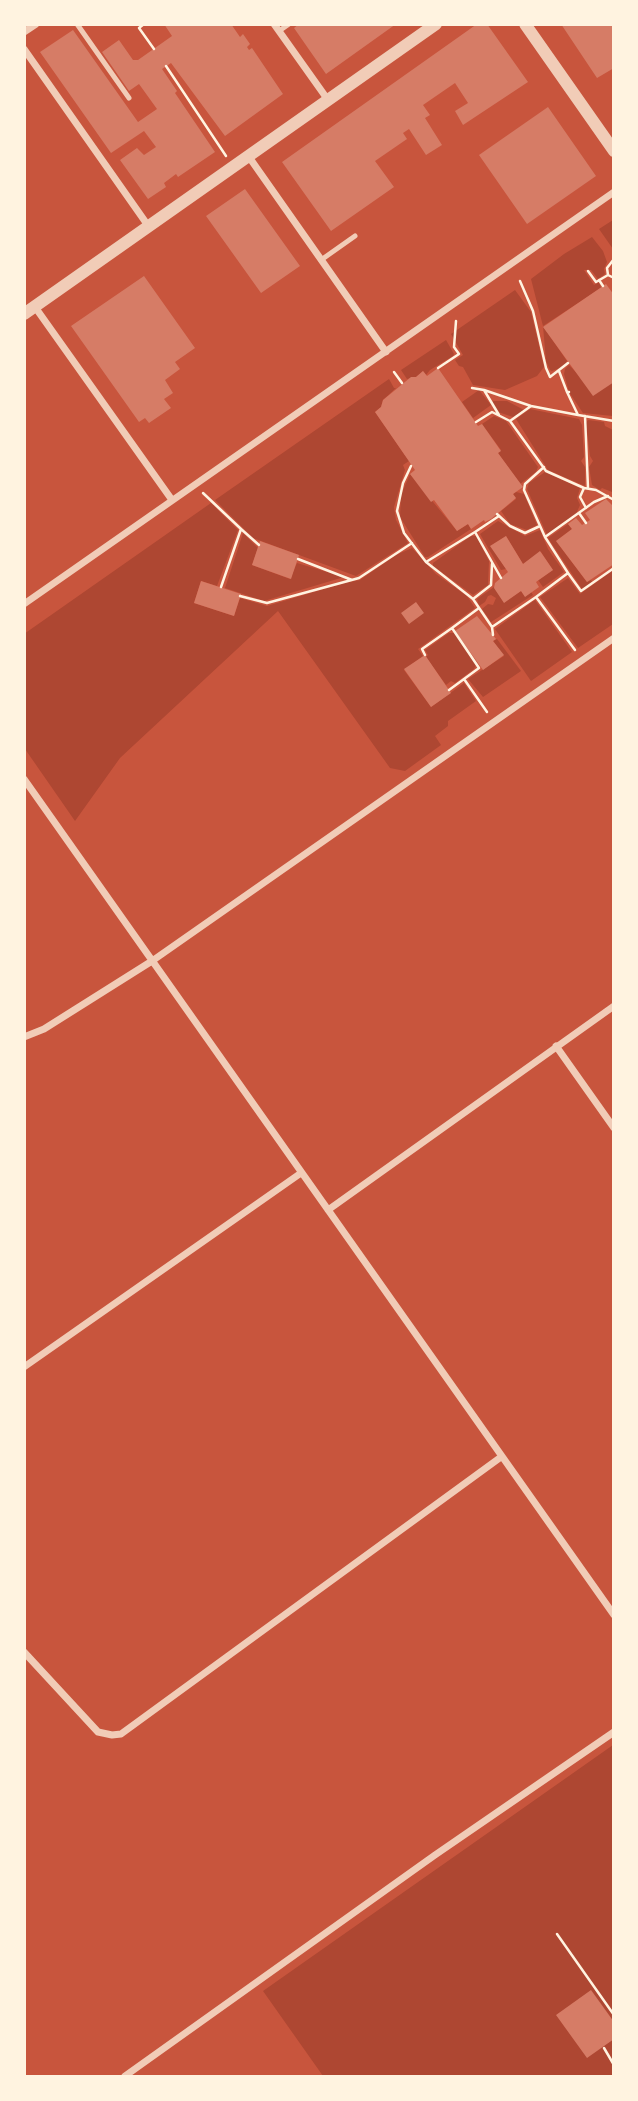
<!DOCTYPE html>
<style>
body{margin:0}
#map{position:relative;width:638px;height:2101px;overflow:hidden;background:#c8553d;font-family:"Nunito Sans",sans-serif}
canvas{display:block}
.frame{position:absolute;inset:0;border:26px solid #fff3e0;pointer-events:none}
</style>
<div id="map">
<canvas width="638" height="2101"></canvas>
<div class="frame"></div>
</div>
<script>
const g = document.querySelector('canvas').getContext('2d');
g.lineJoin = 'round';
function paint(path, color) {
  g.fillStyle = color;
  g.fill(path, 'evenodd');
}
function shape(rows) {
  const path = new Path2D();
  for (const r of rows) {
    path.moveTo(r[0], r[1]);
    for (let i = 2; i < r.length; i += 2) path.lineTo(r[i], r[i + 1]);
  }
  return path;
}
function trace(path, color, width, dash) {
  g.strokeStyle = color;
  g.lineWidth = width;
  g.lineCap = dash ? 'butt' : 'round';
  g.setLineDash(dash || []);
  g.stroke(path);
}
paint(shape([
 [613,220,613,249,599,229],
 [592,237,603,251,607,262,604,269,605,274,598,279,591,270,584,270,594,285,599,282,601,288,543,326,567,361,563,367,552,371,550,370,546,361,543,326,531,279,564,254],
 [515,290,531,312,544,367,537,376,505,390,473,385,463,367,459,366,455,360,463,355,451,334],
 [446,340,454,354,453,356,430,370,426,375,423,371,416,377,407,379,401,370],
 [569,365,577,373,613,382,613,416,583,413,569,392,564,374,565,369],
 [389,379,394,388,396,388,383,400,381,407,375,412,409,461,403,465,405,470,394,507,396,520,408,543,356,576,253,538,215,500],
 [479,390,491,405,473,418,462,402],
 [493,401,507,401,524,410,513,417,498,412,492,403],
 [530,409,579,419,582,425,584,457,581,461,585,467,585,486,548,470,516,419],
 [494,416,506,421,538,467,536,472,520,484,498,453,501,450,482,424],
 [588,420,604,422,605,426,613,430,612,492,602,488,600,490,592,485,589,467,593,461,590,456,586,423],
 [545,472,580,488,577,498,580,505,576,514,547,535,527,489,529,483],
 [410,474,457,531,468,524,471,529,428,557,425,557,400,517,401,495],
 [516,492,524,494,537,525,527,530,510,524,501,511,516,499,513,494],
 [211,503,238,530,217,586,201,581,194,603,234,616,240,598,267,606,344,583,360,580,396,555,412,548,436,574,467,596,475,608,418,649,423,656,404,670,431,707,464,683,476,701,448,721,448,726,435,736,441,745,405,771,390,768,278,611,120,758,75,821,25,749,24,634],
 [498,521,525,536,540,530,548,549,564,572,543,587,538,580,553,570,541,552,523,564,506,536,491,546,506,569,501,570,480,534],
 [568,524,572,529,556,541,587,582,591,580,592,582,582,589,548,538],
 [243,533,258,548,252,565,290,579,297,563,344,577,264,601,225,588],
 [471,536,476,536,489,561,488,585,473,595,433,566,433,563],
 [612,571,613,624,578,648,540,597,568,578,580,594],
 [494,587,504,602,521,591,525,596,531,592,533,595,491,622,482,609,488,604,493,605,496,598,491,595,488,596,485,602,479,606,477,599],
 [535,600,572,652,531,681,495,629],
 [449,633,454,633,476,665,474,669,455,683,451,681,446,685,426,657,428,655,425,650],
 [497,639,521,671,483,697,468,679,504,656,493,641],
 [613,1745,613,2076,323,2076,263,1991]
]), '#ae4732');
paint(shape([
 [164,24,231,24,240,37,243,34,250,44,247,47,249,50,252,48,283,94,225,136,171,63,162,69,177,91,175,93,215,152,178,177,176,174,164,183,166,187,148,199,120,160,137,148,144,155,156,147,144,131,111,153,40,52,73,30,138,122,157,109,139,84,129,91,102,52,119,40,133,60,138,60,172,36],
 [299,24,396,24,326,74,294,28],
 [477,24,487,24,528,82,463,125,455,111,468,103,455,83,423,105,430,115,425,118,442,145,426,155,409,129,403,133,407,139,375,161,394,187,331,231,282,162],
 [561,24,614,24,614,68,597,78],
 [548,107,596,176,527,224,479,155],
 [245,189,300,266,261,293,206,216],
 [144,276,195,348,175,362,180,369,165,380,173,393,164,399,171,408,149,423,145,418,139,422,71,326],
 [606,284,614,295,614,382,593,396,543,327],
 [438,368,478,426,482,424,501,451,498,453,523,487,513,494,516,498,491,519,485,522,484,520,471,529,468,524,457,531,434,500,431,502,410,474,415,470,375,412,381,407,383,400,411,377,416,377,423,371,427,376],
 [606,499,612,505,614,504,614,564,587,582,556,541,572,529,568,524,576,518,582,525,590,520,585,513],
 [506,536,523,564,540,551,553,570,536,582,539,587,525,597,521,591,504,603,494,588,495,583,508,572,490,546],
 [260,541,299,555,291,579,252,565],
 [201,581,241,594,234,616,194,603],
 [416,602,424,613,409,624,401,613],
 [477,616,496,639,493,641,504,655,483,670,455,631],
 [425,655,451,693,431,707,404,669],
 [591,1990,614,2022,614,2039,587,2058,556,2015]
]), '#d67c66');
trace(shape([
 [144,24,139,28,154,49],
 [166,66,226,156],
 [614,259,607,268,608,275,614,278],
 [588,271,596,282,608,275],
 [599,280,603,286],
 [520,281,533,311,546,368,550,377,568,363],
 [438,368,459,354,454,347,456,321],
 [559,371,567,392,569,392],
 [394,372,402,383],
 [472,388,484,390],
 [567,392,578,415,614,421],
 [499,415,484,390,531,406],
 [578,415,531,406,510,421,546,471,584,488],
 [585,416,588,488],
 [476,422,492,412,510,421],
 [411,466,403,483,397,511,404,533,426,562],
 [544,467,525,484,524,490,545,537],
 [203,493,241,529],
 [586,508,580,497,584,488,596,490,614,500],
 [579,513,586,523],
 [497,514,510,526,525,533,540,526],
 [499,516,475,532,501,578],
 [475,532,426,562,473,599,491,585,492,564],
 [298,559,352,580],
 [568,573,545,537,594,502,608,496],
 [221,587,241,529,259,545],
 [240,596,267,603,359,578,412,543],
 [473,599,492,627],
 [493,635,492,627,536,597],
 [575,650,536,597,568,573,581,591,614,568],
 [425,655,422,649,452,628],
 [464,679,487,712],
 [449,690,479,668,452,628,479,608],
 [557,1934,614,2015],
 [604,2048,614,2065]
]), '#fff3e0', 2.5);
trace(shape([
 [77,24,129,98],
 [279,31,289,24],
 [321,260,355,236]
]), '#f1ccb7', 5);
trace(shape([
 [274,24,328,100],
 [24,32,36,24],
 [24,49,149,227],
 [249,157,386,352],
 [35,307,172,500],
 [24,604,614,192],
 [24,779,614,1615],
 [24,1037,44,1029,152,961,614,638],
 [556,1046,614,1128],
 [328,1210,614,1006],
 [24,1367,301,1173],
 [24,1652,98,1732,112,1735,121,1734,501,1457],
 [125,2076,435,1855,614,1732]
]), '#f1ccb7', 7);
trace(shape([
 [525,24,614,151],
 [24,314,436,24]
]), '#f1ccb7', 12);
</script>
